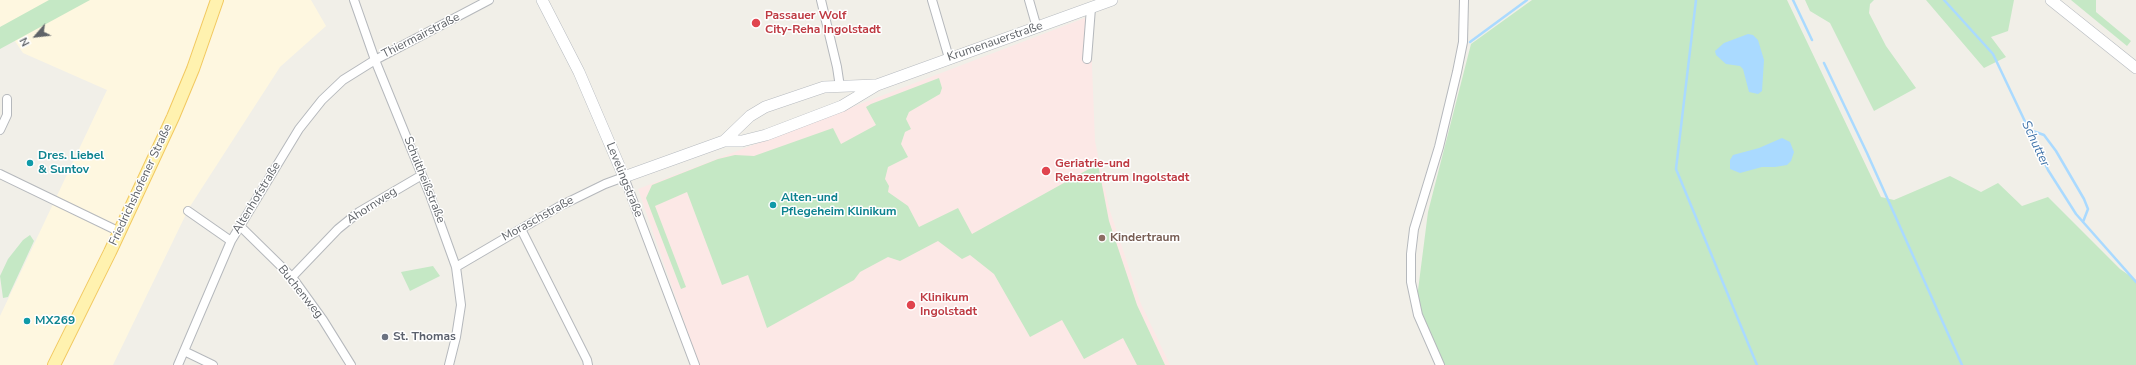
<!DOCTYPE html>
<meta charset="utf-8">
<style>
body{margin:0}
#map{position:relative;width:2136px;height:365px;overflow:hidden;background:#f1efe8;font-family:"Nunito Sans",sans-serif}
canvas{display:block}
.north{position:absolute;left:16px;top:16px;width:40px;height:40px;-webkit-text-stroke:3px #fff;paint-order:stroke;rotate:242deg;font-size:11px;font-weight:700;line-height:16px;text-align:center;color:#5f6368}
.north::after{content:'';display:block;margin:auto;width:14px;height:18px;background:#5f6368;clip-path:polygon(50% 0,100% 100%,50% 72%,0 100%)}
</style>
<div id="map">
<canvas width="2136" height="365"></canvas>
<div class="north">N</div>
</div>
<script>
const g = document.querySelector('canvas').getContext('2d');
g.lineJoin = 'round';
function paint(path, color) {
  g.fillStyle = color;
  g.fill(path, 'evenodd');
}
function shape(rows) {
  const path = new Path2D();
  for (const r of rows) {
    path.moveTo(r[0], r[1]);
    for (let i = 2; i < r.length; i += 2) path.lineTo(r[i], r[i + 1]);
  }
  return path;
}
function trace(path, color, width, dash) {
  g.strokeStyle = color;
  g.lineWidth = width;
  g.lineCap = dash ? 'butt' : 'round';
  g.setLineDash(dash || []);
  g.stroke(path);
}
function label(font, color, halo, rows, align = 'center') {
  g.font = font + ' "Nunito Sans",sans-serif';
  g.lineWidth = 3;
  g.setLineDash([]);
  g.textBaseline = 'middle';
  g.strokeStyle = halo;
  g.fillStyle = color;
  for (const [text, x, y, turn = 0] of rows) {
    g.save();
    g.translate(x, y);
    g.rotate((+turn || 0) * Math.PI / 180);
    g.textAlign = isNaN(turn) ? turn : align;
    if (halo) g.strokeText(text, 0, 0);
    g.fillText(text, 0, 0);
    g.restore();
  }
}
paint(shape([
 [0,0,311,0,326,26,280,67,189,208,113,365,0,365,0,316,107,90,23,53,4,25,0,27]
]), '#fef7e0');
paint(shape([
 [1090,16,1095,141,1109,208,1141,304,1170,365,699,365,638,189]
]), '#fce8e6');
paint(shape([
 [49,0,90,0,0,49,0,27],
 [1532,0,1787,0,1881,197,1894,200,1950,176,1981,192,1998,183,2022,206,2048,197,2120,269,2136,280,2136,365,1444,365,1429,334,1417,298,1428,212,1471,44],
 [1805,0,1874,0,1870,4,1869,13,1886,46,1916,88,1874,111,1830,23,1810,11],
 [1926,0,2014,0,2008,31,1991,37,2006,57,1984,68],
 [2071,0,2096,0,2096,12,2131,41,2127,46],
 [939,78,942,88,940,94,909,112,906,119,911,129,905,132,901,144,908,157,888,167,885,179,889,186,888,192,908,206,919,227,958,208,972,234,1098,164,1109,221,1137,305,1165,365,1137,365,1123,338,1084,359,1062,320,1030,337,994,274,970,255,962,259,938,241,900,261,888,257,860,272,854,280,767,328,748,275,722,285,687,192,655,206,686,287,681,289,646,198,652,185,718,159,735,155,754,156,833,128,841,144,876,125,866,107,871,104],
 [30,235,34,241,8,297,3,298,0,276,8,259,23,240],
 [433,266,440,276,410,291,401,272]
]), '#c5e8c5');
paint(shape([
 [1748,34,1753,35,1758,40,1764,60,1762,91,1758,94,1749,92,1743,69,1740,66,1726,64,1716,55,1715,51,1724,43],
 [1782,138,1790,142,1794,152,1791,161,1787,165,1775,167,1762,167,1740,173,1730,169,1730,160,1733,155,1759,148]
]), '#aadaff');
trace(shape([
 [1696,0,1676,169,1757,365],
 [1793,0,1812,40],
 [1944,0,1993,54,2048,170,2076,214,2136,282],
 [1470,42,1527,0],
 [1824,63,1867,153,1962,365],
 [2030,130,2044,135,2056,151,2084,199,2088,209,2083,222]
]), '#aadaff', 2.5);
const street = shape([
 [354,0,375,60,430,195,456,267,461,305,456,337,449,365],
 [821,0,837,67,840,87],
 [932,0,949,58],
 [1029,0,1037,28],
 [1087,59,1091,8],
 [0,130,7,115,7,99],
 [0,174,120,232],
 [188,211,231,241],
 [240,226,292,277,323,320,351,365],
 [521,229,587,360,588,365],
 [456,267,560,206,605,184,624,177,695,365],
 [292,277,338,229,359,212,422,175],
 [184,351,213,365],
 [178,365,231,241,299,129,322,100,343,80,375,60,489,0],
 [1440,365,1418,315,1411,282,1411,254,1414,229,1439,147,1457,72,1463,42,1464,0]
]);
const secondary = shape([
 [542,0,579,72,624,177,724,141,742,141,766,135,842,106,877,85,1112,0],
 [2051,0,2136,68],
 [724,141,750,116,765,107,824,87,876,85]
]);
const primary = shape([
 [54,365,110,252,173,117,193,69,217,0]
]);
trace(street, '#b5b8bc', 10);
trace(secondary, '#b6babf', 12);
trace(primary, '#f2c960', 14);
trace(street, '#fff', 8);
trace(secondary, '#fff', 11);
trace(primary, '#fff2af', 12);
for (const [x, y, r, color] of [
 [756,23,5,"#e0444e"],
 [30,163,4,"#0f9aa8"],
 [1046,171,5,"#e0444e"],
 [773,205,4,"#0f9aa8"],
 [1102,238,4,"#8d6e63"],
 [911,305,5,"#e0444e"],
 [27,321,4,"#0f9aa8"],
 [385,337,4,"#6b7280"]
]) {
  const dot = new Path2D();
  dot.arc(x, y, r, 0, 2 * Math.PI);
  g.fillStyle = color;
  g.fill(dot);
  trace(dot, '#fff', 1.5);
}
label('bold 12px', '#be3a42', '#fff', [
 ["Passauer Wolf",765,16],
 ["City-Reha Ingolstadt",765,30],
 ["Geriatrie-und",1055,164],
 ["Rehazentrum Ingolstadt",1055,178],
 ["Klinikum",920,298],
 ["Ingolstadt",920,312]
], 'left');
label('12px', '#5f6368', '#fff', [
 ["Thiermairstraße",421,36,-27],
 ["Krumenauerstraße",995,42,-19],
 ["Schultheißstraße",424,180,68],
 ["Levelingstraße",624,180,68],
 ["Friedrichshofener Straße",141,185,-65],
 ["Altenhofstraße",257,198,-59],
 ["Ahornweg",372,206,-33],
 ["Moraschstraße",538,219,-29],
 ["Buchenweg",300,292,51]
]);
label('bold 12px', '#0d838f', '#fff', [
 ["Dres. Liebel",38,156],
 ["& Suntov",38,170],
 ["Alten-und",781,198],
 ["Pflegeheim Klinikum",781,212],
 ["MX269",35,321]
], 'left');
label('bold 12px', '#785e54', '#fff', [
 ["Kindertraum",1110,238]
], 'left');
label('bold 12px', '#5b616d', '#fff', [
 ["St. Thomas",393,337]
], 'left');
label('italic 13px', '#4174aa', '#fff', [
 ["Schutter",2035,144,65]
]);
</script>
